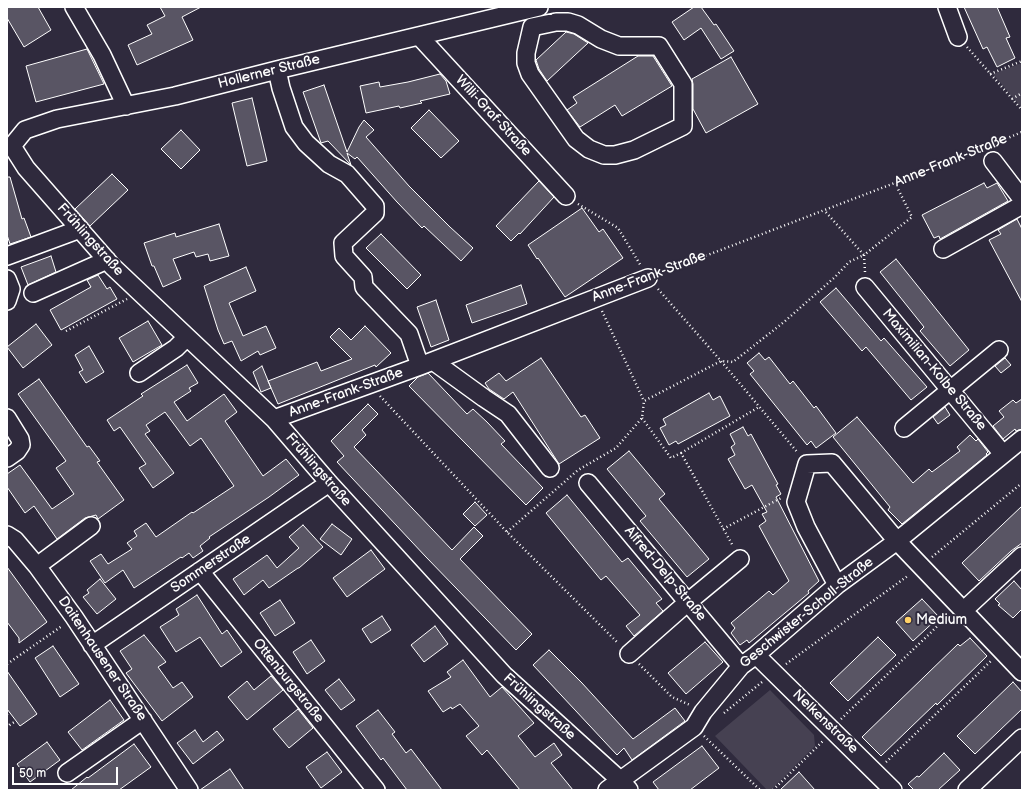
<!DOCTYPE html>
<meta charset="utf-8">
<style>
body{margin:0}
#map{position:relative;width:1029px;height:797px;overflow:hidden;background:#2f2a3d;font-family:"Balsamiq Sans",sans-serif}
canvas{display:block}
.frame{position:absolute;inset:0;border:8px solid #fff;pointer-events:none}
.scale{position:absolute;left:12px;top:767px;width:106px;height:18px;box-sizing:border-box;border:2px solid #fff;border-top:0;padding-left:5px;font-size:12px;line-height:14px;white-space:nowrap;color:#fff;-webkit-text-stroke:3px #2f2a3d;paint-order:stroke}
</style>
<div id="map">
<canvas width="1029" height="797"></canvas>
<div class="frame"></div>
<div class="scale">50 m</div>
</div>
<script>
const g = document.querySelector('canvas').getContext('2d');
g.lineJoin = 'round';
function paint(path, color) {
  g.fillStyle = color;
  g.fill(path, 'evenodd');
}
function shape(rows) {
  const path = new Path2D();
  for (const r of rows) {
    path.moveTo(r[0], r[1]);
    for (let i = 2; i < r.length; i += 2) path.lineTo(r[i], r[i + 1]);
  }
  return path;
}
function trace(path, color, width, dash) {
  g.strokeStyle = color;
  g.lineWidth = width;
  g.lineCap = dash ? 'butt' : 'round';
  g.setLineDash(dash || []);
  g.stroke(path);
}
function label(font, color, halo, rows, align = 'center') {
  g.font = font + ' "Balsamiq Sans",sans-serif';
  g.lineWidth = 4;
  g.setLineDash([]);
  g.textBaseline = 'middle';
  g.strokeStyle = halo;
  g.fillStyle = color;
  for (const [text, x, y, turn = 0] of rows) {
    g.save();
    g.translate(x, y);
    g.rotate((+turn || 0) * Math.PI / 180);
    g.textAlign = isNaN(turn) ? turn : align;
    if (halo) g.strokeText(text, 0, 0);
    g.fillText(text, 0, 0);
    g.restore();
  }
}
paint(shape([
 [1022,63,1022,108,993,74],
 [770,690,814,735,815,746,771,790,767,790,715,736]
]), '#464152');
const building = shape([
 [7,7,38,7,51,30,24,47,7,18,7,7],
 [160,7,201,7,182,17,193,40,137,65,128,45,152,34,147,25,165,16,160,7],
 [694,7,701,7,714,25,716,24,734,51,721,59,701,28,684,40,672,22,694,7],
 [964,7,997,7,1010,37,1006,38,1015,58,997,67,987,47,983,49,964,7],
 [566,32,574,34,588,43,547,81,539,69,536,60,566,32],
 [87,49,104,84,36,102,26,66,87,49],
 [638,56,653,56,672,86,622,116,615,105,580,127,567,110,577,103,573,97,638,56],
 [731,57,758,104,706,133,693,109,693,84,692,79,731,57],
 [440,74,446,81,450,94,420,101,422,103,400,108,399,106,366,113,360,86,379,82,380,87,408,82,440,74],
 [324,85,347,152,359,127,364,120,374,130,366,137,409,186,450,227,473,248,461,261,424,226,422,228,397,202,357,157,355,159,347,153,351,165,328,141,321,143,303,92,324,85],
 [252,98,267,161,247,166,232,103,252,98],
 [429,110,459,141,441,158,411,128,429,110],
 [181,130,200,150,181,169,161,149,181,130],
 [112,174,128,190,90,226,75,209,112,174],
 [7,177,10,177,22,219,24,218,31,237,10,244,7,235,7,177],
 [539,181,554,197,520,234,519,233,511,241,496,226,539,181],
 [984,183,987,188,997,183,1008,201,940,239,939,236,934,238,922,215,984,183],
 [582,208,599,232,603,229,623,258,565,297,538,258,537,259,528,245,582,208],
 [1017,219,1022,229,1022,302,989,240,1001,234,998,230,1017,219],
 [219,224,229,256,210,261,208,254,196,257,194,252,173,259,181,279,163,287,154,266,152,266,144,243,175,233,176,237,219,224],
 [381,234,421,275,407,289,366,248,381,234],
 [51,256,56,272,28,285,21,267,51,256],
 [896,259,969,350,950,366,920,331,924,327,880,272,896,259],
 [246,267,256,291,229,303,243,336,266,326,276,348,260,355,258,351,241,361,232,341,224,344,218,330,204,286,246,267],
 [98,275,107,289,110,287,117,299,61,330,50,310,91,287,87,280,98,275],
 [521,285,527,304,472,323,466,305,521,285],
 [836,288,881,341,884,338,927,387,911,400,866,347,862,351,820,302,836,288],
 [436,300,449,340,431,347,417,307,436,300],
 [148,321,162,345,133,362,119,338,148,321],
 [36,324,52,345,23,368,7,347,36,324],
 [365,326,391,353,376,367,375,365,278,404,268,381,317,362,321,371,352,359,330,337,339,328,351,340,365,326],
 [89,346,104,372,86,383,79,372,83,370,75,355,89,346],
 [759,353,765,360,769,357,790,384,793,381,814,408,816,406,836,433,816,448,811,441,807,445,750,374,754,371,747,363,759,353],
 [541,358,581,417,585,415,600,438,559,464,513,392,504,399,489,389,485,383,499,373,506,381,541,358],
 [1005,358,1011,365,1001,373,995,366,1005,358],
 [187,365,198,383,189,388,191,391,174,402,187,421,224,394,237,412,225,421,263,476,286,459,299,475,269,497,209,537,210,538,200,546,203,551,193,558,189,553,182,558,181,557,134,588,123,570,105,583,90,561,101,554,108,564,132,549,127,543,137,536,134,531,146,523,156,537,192,512,193,513,234,486,201,438,190,446,165,412,146,425,150,431,145,434,174,473,153,488,139,468,146,464,120,427,114,431,107,420,143,396,141,394,187,365],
 [262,366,271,388,261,392,253,372,262,366],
 [428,373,467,414,473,409,487,422,505,441,501,444,543,488,526,505,409,386,418,377,428,373],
 [39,379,87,447,89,446,100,461,97,462,124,500,98,519,96,515,85,518,57,539,34,506,25,513,7,487,7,474,20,465,52,509,74,494,56,468,66,461,18,394,39,379],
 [709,393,713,400,720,396,730,416,678,444,676,441,669,445,660,428,666,425,663,419,709,393],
 [1022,399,1022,429,1016,431,1015,429,1003,439,993,426,1004,417,999,411,1013,400,1016,403,1022,399],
 [368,404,378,414,362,430,366,435,354,447,452,550,474,527,483,536,460,559,532,634,516,650,426,557,337,462,344,456,331,441,368,404],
 [945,407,950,415,938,424,933,417,945,407],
 [857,417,913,483,929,469,932,472,960,451,957,447,970,435,976,441,978,439,988,452,986,454,987,455,902,524,888,510,890,507,833,437,857,417],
 [743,427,748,436,751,434,778,484,776,485,781,494,776,497,819,581,808,591,809,593,749,643,747,640,740,645,731,633,735,628,731,623,769,591,773,595,789,581,759,526,766,521,762,514,767,512,752,485,745,489,728,459,735,455,731,447,735,444,730,434,743,427],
 [629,451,665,494,659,499,709,559,687,577,640,521,646,516,607,469,629,451],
 [567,495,622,562,628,558,662,599,656,603,663,611,634,636,626,626,640,615,606,576,601,580,546,513,567,495],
 [475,502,487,515,475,526,463,514,475,502],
 [1022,506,1022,543,1011,551,979,581,962,563,1022,506],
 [332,524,352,539,341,555,320,539,332,524],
 [303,525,323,547,299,568,298,568,269,588,263,580,244,595,233,579,267,555,277,568,299,548,289,537,303,525],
 [371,550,385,569,347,597,333,578,371,550],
 [7,567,47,622,19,643,19,638,7,622,7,567],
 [100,579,116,599,97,614,83,597,89,593,87,590,100,579],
 [1014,581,1022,590,1022,609,1013,618,998,605,1000,604,995,599,1014,581],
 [197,595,222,634,227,630,242,652,221,667,200,637,176,652,160,627,179,615,176,609,197,595],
 [922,599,939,617,913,641,896,622,922,599],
 [280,600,295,623,275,636,260,613,280,600],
 [382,616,391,630,371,643,362,629,382,616],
 [435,626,448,644,424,662,411,645,435,626],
 [144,635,166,662,158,667,173,688,182,682,193,697,162,721,126,673,132,669,120,651,144,635],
 [878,637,896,655,848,701,830,683,878,637],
 [970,638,987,656,937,705,936,703,881,756,862,737,958,644,960,646,970,638],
 [311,640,325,661,307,674,293,652,311,640],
 [705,642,723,662,686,694,668,673,705,642],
 [53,646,79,684,60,697,35,658,53,646],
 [549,650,582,683,633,739,675,708,685,721,632,760,624,748,617,755,533,665,549,650],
 [463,660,490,697,502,687,534,723,518,736,535,757,554,743,562,755,551,763,573,790,520,790,487,750,482,755,466,736,479,726,460,704,452,709,451,707,443,712,428,691,451,677,447,672,463,660],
 [7,671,37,714,20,726,7,709,7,671],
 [271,676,283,690,247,720,228,697,247,681,254,690,271,676],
 [339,679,355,700,341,710,325,690,339,679],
 [1013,682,1022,692,1022,709,975,754,957,736,1013,682],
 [110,700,124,720,82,750,68,732,110,700],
 [298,709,313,728,289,748,273,729,298,709],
 [378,710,395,732,392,734,406,753,411,749,442,790,407,790,383,758,381,760,356,726,378,710],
 [195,730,203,742,217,731,224,740,193,764,177,743,195,730],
 [47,742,60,760,30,782,17,764,47,742],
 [134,744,151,767,119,790,71,790,87,777,88,778,134,744],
 [702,746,719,768,690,790,659,790,653,782,702,746],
 [327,752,342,772,321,788,306,767,327,752],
 [944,753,960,770,938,790,914,790,908,784,917,776,919,777,944,753],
 [230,769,244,790,200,790,230,769],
 [799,772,815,790,780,790,799,772]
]);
paint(building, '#595564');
trace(building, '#fff', 1);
const minor = shape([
 [74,7,102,55,126,106],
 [947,7,958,37],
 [556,22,568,22,578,25,601,39,619,46,659,46,683,84,683,126,634,150,615,155,604,155,589,149,576,139,530,74,526,63,526,53,532,27,556,22],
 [419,36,566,196],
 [277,70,281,88,294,127,306,143,329,164,347,174,375,206,375,213,343,243,344,256,363,277,364,287,409,334,420,366],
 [12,146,26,168,112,266,274,419,329,483,504,675,620,780,629,790],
 [12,146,25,130,57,119,175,96,277,70,539,7],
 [993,161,1022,199],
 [943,249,1022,205],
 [7,256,80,229],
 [7,279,11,289,7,301],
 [865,287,1003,454],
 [33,293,107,260],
 [433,361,484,398,508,414,550,468],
 [139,373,176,348,187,337],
 [7,418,20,439,21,445,17,451,7,458],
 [274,419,420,366,648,278],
 [904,428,999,350],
 [588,483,741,666],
 [7,535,15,540,37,566,74,617,189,790],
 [37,566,91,526],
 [200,571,376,790],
 [837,585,806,527,796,502,807,464,832,463,897,541,1022,672],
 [964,610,1022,556],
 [92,645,329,483],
 [629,654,688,602,740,559],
 [756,655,893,790],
 [67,773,143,720],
 [607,790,694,727,703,712,741,666,756,655,837,585,897,541,1022,439],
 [967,790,1022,738]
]);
trace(minor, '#fff', 20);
trace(shape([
 [967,47,1022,110],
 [990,74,1022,61],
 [1012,99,1022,93],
 [991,145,1022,132],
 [578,204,618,228,641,266],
 [865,272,864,255,912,217,895,183],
 [661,273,983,149],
 [658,289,721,361,798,453],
 [602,311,644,401],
 [66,331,127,299],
 [380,396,507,532,618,643],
 [642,418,671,458,681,453,733,546],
 [681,453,759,407],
 [723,529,781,498],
 [507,532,578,470,616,448,642,418,644,401,721,361,733,362,784,322,835,277,849,262,864,255,824,210],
 [932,557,1022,483],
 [7,664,62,626],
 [639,664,672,697,690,705],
 [786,664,909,575],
 [724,713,762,682],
 [7,714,10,712],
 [841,719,949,615],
 [7,724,8,726,16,721],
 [704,736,760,790],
 [886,762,992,660],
 [773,790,823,741]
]), '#fff', 2.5, [1, 3]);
trace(minor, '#2f2a3d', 17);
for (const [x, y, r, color] of [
 [908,620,4,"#ffd166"]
]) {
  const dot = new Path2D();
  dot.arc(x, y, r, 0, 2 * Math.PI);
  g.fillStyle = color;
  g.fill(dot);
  trace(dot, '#2f2a3d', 1.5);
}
label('14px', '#fff', '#2f2a3d', [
 ["Hollerner Straße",269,72,-14],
 ["Willi-Graf-Straße",493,116,47],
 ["Anne-Frank-Straße",951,161,-22],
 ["Frühlingstraße",90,240,48],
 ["Anne-Frank-Straße",649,277,-21],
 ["Maximilian-Kolbe Straße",934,370,50],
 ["Anne-Frank-Straße",346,393,-20],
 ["Frühlingstraße",318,470,49],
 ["Sommerstraße",211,564,-34],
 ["Alfred-Delp-Straße",665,574,50],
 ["Geschwister-Scholl-Straße",807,613,-39],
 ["Daitenhausener Straße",102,659,56],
 ["Ottenburgstraße",288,681,51],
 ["Frühlingstraße",539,707,42],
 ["Nelkenstraße",825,722,44]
]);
label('14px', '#fff', '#2f2a3d', [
 ["Medium",916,620]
], 'left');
</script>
